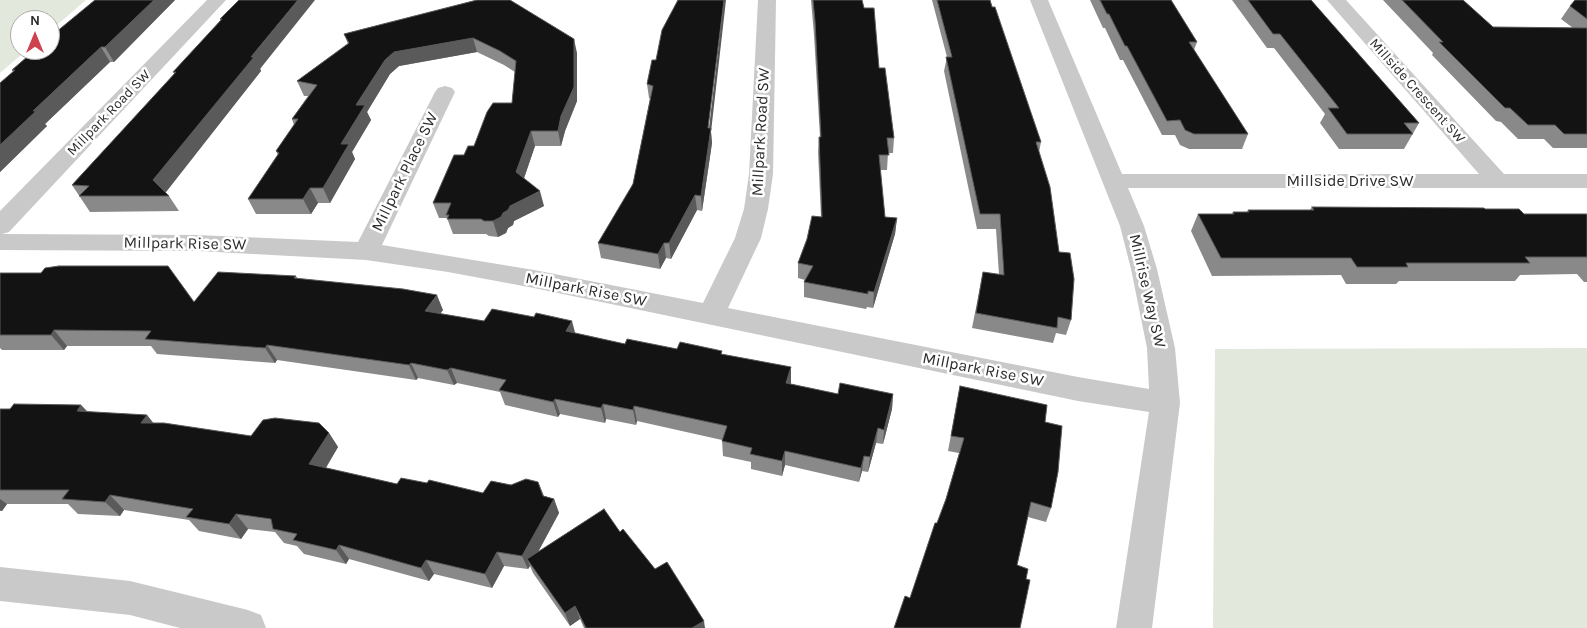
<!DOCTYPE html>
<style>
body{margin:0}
#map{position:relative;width:1587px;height:628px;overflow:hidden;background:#fff;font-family:Karla,sans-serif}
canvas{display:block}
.north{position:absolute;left:10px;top:10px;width:50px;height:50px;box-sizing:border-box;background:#fff;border:1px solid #ababab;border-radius:50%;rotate:0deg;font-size:14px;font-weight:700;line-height:20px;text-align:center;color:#2c2c2c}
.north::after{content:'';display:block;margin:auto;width:18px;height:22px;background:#cf424d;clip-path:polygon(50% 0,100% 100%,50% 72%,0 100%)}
</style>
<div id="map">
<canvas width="1587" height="628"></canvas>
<div class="north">N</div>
</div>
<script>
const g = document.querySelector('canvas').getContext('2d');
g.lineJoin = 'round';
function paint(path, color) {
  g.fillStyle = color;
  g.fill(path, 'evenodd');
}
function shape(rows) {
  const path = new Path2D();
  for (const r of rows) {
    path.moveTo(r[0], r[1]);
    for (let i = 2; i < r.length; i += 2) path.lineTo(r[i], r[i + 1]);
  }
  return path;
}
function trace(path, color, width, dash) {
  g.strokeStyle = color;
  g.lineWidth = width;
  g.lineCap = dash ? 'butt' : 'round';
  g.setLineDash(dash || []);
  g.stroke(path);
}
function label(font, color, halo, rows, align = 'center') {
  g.font = font + ' Karla,sans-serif';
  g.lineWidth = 5;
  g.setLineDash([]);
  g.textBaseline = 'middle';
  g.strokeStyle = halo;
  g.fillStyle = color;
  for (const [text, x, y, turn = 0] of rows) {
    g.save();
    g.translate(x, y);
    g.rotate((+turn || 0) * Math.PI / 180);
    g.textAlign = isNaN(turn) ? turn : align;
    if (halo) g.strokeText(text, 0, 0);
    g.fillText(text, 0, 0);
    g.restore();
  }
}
paint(shape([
 [0,0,86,0,50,31,50,20,20,20,20,50,27,50,0,73],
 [1587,348,1587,628,1213,628,1215,349]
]), '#e2e8db');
paint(shape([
 [207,0,226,0,9,232,2,234,197,235,358,242,435,92,438,88,445,86,452,88,455,92,382,245,534,270,703,303,735,238,744,209,749,174,758,0,776,0,773,174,768,209,761,238,728,308,1078,377,1149,389,1147,348,1131,269,1120,226,1030,0,1048,0,1122,174,1479,174,1327,0,1346,0,1504,174,1587,174,1587,188,1128,188,1144,226,1157,269,1175,348,1180,403,1152,628,1116,628,1149,412,1078,401,534,288,448,272,366,260,197,251,0,250,0,211,207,0],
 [0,567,130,581,248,610,261,615,266,628,180,628,130,615,0,601,0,567]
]), '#c9c9c9');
paint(shape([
 [95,0,175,0,114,62,110,62,45,124,47,126,0,172,0,83,13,72,12,70],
 [239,0,261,71,165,192,169,196,179,211,90,212,72,185,175,75,173,72,221,21,220,19],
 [477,0,577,53,577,101,565,131,561,146,535,146,524,178,544,206,514,221,513,225,508,228,506,233,498,237,489,236,486,234,453,234,447,218,439,218,433,203,464,155,474,146,512,103,515,72,504,65,477,52,399,66,390,74,367,112,371,120,352,152,355,159,330,203,318,203,311,214,256,214,248,199,278,155,276,151,294,125,292,119,308,96,304,96,297,81,348,44,344,34],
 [811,0,862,0,879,68,894,138,893,153,888,153,887,170,880,170,885,217,897,218,895,234,873,308,867,307,866,309,804,297,804,282,805,280,798,278,798,263,821,217,818,152,819,137,820,137,814,35],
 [932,0,990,0,1041,142,1039,152,1059,252,1071,320,1066,335,1056,333,1053,343,972,328,983,272,999,275,996,229,977,229,944,71,947,57],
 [1090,0,1171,0,1197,42,1194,50,1248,134,1242,149,1189,149,1180,145,1175,135,1162,135,1123,60,1120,60,1105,28,1103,28],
 [1232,0,1311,0,1419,123,1404,149,1339,149,1320,123,1325,114,1274,48,1267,48],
 [1383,0,1463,0,1493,27,1573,28,1561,19,1570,6,1587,0,1587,148,1553,148,1544,139,1518,139,1501,122,1496,121,1432,55,1433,53],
 [652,60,711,132,712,143,702,211,697,210,671,259,666,258,660,269,601,258,598,243,633,184,650,99,649,98,647,84],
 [1312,207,1485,209,1524,214,1587,214,1587,282,1584,282,1577,274,1520,275,1515,281,1399,281,1396,284,1346,284,1341,275,1212,276,1191,231,1198,214,1232,214,1233,212,1247,212,1248,210,1310,210],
 [0,273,194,302,296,276,298,279,443,310,440,314,484,321,575,333,625,344,677,349,722,354,791,367,790,384,838,394,893,394,892,409,883,444,876,443,868,472,862,471,859,482,785,465,782,476,751,469,751,462,723,456,722,440,637,421,636,425,606,419,605,423,560,414,558,417,505,405,500,392,457,383,454,385,418,378,416,380,277,360,275,363,157,354,151,346,67,346,64,350,2,350,0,348],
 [960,386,1045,422,1051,508,1046,522,1028,517,910,598,946,499,959,453,948,451],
 [81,405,88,412,147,415,153,423,251,436,329,433,338,447,326,468,397,484,483,493,544,496,554,499,559,513,538,552,620,532,655,569,705,628,584,628,580,619,570,626,533,573,530,566,528,569,504,566,492,588,434,574,429,581,349,559,346,564,304,554,297,546,284,543,275,532,248,529,241,539,199,531,189,520,124,510,120,516,78,514,68,504,7,504,2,511,0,511,0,409,10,409]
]), '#898989');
paint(shape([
 [154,0,175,0,114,62,105,47],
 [298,0,315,0,260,69,261,71,163,196,153,180,251,57],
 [724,0,726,0,711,132,712,143,702,211,701,196],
 [473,38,477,52,399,66,390,74,367,112,371,120,352,152,355,159,330,203,323,188,356,105,385,60,394,52],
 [574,39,577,53,577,101,565,131,561,146,558,131],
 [101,47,110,62,45,124,47,126,0,172,0,145,33,111],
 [531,131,535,146,521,187,516,172],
 [310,188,318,203,311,214,303,199],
 [540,191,544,206,514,221,513,225,508,228,506,233,498,237,493,221,510,206],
 [695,195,697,210,671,259,669,243],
 [897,218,895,234,873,308,874,292],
 [664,243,666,258,660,269,658,254],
 [437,295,443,310,431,326,425,311],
 [572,321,576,336,566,331],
 [54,330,67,346,64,350,51,335],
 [267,345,277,360,275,363,265,348],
 [411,363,418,378,416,380,409,365],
 [791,367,791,383,786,398,786,383],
 [451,368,457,383,454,385,447,370],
 [893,394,892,409,883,444,884,430],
 [555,399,560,414,558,417,553,402],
 [603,404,606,419,605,423,601,408],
 [81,405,95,420,77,411],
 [634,406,637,421,636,425,633,410],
 [147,415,159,430,141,423],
 [878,428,876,443,868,472,870,457],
 [329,433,338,447,319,479,309,464],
 [785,451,785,465,782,476,782,461],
 [864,456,862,471,859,482,861,468],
 [538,482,544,496,554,499,559,513,531,565,527,559,530,566,528,569,522,556,543,496],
 [110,495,124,510,120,516,105,502],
 [0,499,7,504,2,511,0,510],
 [236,514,248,529,241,539,229,524],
 [339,545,349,559,346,564,336,550],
 [497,552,504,566,492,588,485,574],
 [426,560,434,574,429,581,421,568],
 [575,606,580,619,570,626,565,613],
 [704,621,705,628,692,628]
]), '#5a5a5a');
const building = shape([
 [95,0,154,0,105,47,101,47,33,111,36,111,0,145,0,83,15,70,12,70,35,50,50,50,50,37,95,0],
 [239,0,298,0,251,57,254,57,153,180,169,196,79,196,89,186,72,185,176,72,173,72,222,19,220,19,239,0],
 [477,0,510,0,574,39,574,87,561,116,558,131,531,131,516,172,540,191,510,206,508,210,503,213,501,217,493,221,484,221,481,219,447,219,449,215,446,215,451,203,433,203,454,155,464,155,468,146,474,146,487,112,493,103,512,103,516,61,500,51,473,38,394,52,385,60,356,105,365,105,341,144,349,144,323,188,310,188,303,199,248,199,279,153,276,151,298,119,292,119,317,85,297,81,349,43,344,34,477,0],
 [678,0,724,0,708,128,711,128,701,196,695,195,669,243,664,243,658,254,598,243,633,184,653,86,647,84,652,60,656,60,662,30,678,0],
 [813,0,862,0,864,8,874,8,879,68,885,68,894,138,887,138,889,155,879,155,885,217,897,218,874,292,868,291,868,294,804,282,813,266,798,263,807,239,812,216,822,217,819,137,821,137,815,21,813,0],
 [937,0,990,0,992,7,995,7,1041,142,1036,142,1050,187,1059,252,1070,253,1074,279,1071,320,1058,317,1057,328,976,313,983,272,1004,275,1000,214,980,214,946,57,952,57,937,0],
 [1100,0,1171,0,1197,42,1189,42,1248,134,1194,134,1185,130,1180,120,1167,121,1127,46,1125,46,1109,14,1107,14,1100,0],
 [1248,0,1311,0,1419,123,1404,123,1413,134,1347,134,1328,108,1339,108,1280,34,1273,34,1248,0],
 [1402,0,1463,0,1493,27,1587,28,1587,134,1564,134,1555,125,1528,125,1510,108,1505,108,1439,42,1443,42,1402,0],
 [1575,0,1587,0,1587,19,1570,6,1575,0],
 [1312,207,1484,208,1485,209,1519,209,1524,214,1587,214,1587,257,1525,257,1530,263,1406,263,1408,267,1357,267,1351,258,1221,258,1198,214,1234,214,1233,212,1249,212,1248,210,1314,210,1312,207],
 [59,266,168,266,194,302,218,272,296,276,294,278,403,289,437,295,425,311,484,321,492,309,534,317,536,313,572,321,566,331,625,344,627,339,677,349,680,342,722,351,721,354,791,367,786,383,838,394,840,383,893,394,884,430,878,428,870,457,864,456,861,468,785,451,782,461,750,454,752,448,722,441,727,426,634,406,633,410,603,404,601,408,555,399,553,402,499,390,506,380,451,368,447,370,411,363,409,365,267,345,265,348,145,339,151,331,54,330,51,335,0,335,0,273,41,273,45,268,59,266],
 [960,386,1047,405,1045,422,1062,426,1058,472,1051,508,1031,502,1017,565,1028,569,1026,579,1030,580,1020,628,894,628,905,596,910,598,935,523,937,523,946,499,964,438,951,436,960,386],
 [14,404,81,405,77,411,147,415,141,423,164,423,251,436,263,420,275,418,319,423,329,433,309,464,397,484,401,478,427,483,429,480,483,493,491,481,511,485,526,479,538,482,543,496,554,499,522,556,497,552,485,574,426,560,421,568,339,545,336,550,293,540,297,534,273,529,271,519,236,514,229,524,186,517,193,509,110,495,105,502,62,499,69,490,0,490,0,409,10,409,14,404],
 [604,509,620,532,623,529,655,569,667,562,704,621,692,628,586,628,575,606,565,613,527,559,604,509]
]);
paint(building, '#131313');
trace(building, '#5a5a5a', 1);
label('14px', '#2c2c2c', '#fff', [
 ["Millside Crescent SW",1417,91,48],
 ["Millpark Road SW",109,113,-46]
]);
label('16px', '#2c2c2c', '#fff', [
 ["Millpark Road SW",761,132,-87],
 ["Millpark Place SW",405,172,-64],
 ["Millside Drive SW",1350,181],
 ["Millpark Rise SW",185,244,1],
 ["Millpark Rise SW",586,290,11],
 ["Millrise Way SW",1147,291,77],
 ["Millpark Rise SW",983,370,11]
]);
</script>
